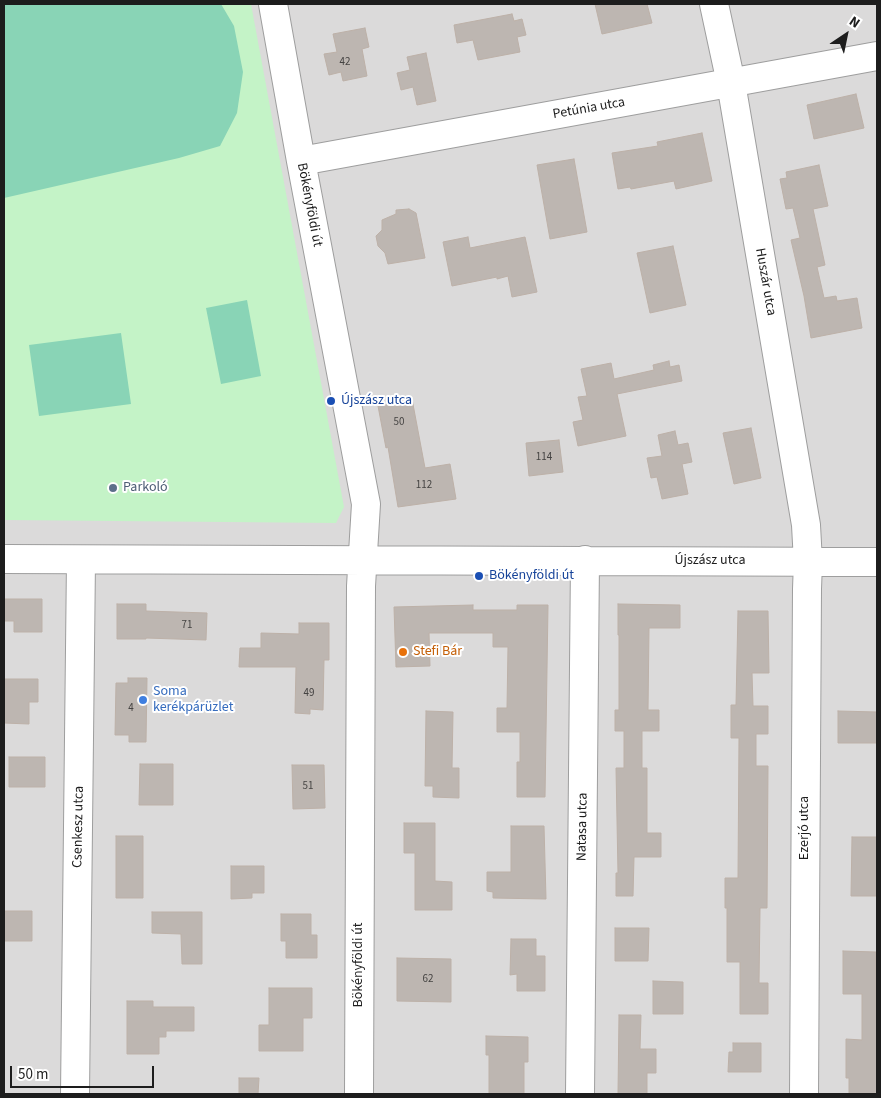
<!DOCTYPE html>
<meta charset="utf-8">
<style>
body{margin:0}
#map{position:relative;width:881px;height:1098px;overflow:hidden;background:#edeae4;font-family:"Source Sans 3",sans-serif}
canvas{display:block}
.frame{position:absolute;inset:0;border:5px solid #1d1d1d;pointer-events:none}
.north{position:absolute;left:821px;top:10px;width:50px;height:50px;-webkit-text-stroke:4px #fff;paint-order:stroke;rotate:34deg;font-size:14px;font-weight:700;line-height:20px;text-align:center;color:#1d1d1d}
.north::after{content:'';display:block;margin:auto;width:18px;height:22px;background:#1d1d1d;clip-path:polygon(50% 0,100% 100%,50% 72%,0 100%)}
.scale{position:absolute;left:10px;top:1066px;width:144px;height:22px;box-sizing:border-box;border:2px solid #1d1d1d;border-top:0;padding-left:6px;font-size:15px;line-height:18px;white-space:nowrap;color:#1d1d1d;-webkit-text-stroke:4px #fff;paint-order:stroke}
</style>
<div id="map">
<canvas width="881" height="1098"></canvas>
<div class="frame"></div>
<div class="north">N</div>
<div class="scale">50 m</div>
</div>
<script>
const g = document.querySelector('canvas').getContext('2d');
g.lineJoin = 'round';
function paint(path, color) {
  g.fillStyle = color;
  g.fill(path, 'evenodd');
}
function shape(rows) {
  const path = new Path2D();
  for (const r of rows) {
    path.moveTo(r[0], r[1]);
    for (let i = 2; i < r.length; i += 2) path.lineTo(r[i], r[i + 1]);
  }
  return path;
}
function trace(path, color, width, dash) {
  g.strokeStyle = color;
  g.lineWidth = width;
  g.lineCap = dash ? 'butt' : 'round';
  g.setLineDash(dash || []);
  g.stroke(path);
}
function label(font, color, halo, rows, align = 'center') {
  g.font = font + ' "Source Sans 3",sans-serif';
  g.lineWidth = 4;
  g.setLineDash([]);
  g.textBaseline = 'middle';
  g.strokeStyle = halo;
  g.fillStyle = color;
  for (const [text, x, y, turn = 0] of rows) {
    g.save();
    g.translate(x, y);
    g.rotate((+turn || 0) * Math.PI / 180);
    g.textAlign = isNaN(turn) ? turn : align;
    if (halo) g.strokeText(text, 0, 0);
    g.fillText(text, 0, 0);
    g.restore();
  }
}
paint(shape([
 [4,4,877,4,877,1094,4,1094]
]), '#dbdada');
paint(shape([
 [4,4,251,4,344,507,336,523,4,520]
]), '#c4f3c7');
paint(shape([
 [4,4,221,4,234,26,243,72,237,113,220,146,179,158,4,198],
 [247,300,261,376,221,384,206,308],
 [121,333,131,404,39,416,29,345]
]), '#89d4b6');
const building = shape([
 [595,4,647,4,652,23,602,34,595,4],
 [512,14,514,21,522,19,526,35,517,37,520,52,478,60,473,40,457,43,454,25,512,14],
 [365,28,369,47,362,49,367,76,343,81,341,72,329,75,324,54,337,52,333,34,365,28],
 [426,53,436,101,417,105,413,87,401,90,397,73,410,70,407,57,426,53],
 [856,94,864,128,814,139,807,105,856,94],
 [702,133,712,181,676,189,674,181,631,189,630,187,618,189,612,153,658,146,657,142,702,133],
 [574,159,587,232,550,239,537,165,574,159],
 [819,165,828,206,813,209,825,265,817,267,824,298,836,296,837,301,857,298,862,328,811,338,804,296,791,240,800,238,793,208,786,209,780,179,787,178,786,172,819,165],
 [409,209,416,213,425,258,388,264,385,253,378,246,376,236,382,230,382,220,396,214,396,210,409,209],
 [468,237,470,248,525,237,537,292,512,297,508,276,497,279,497,277,452,286,443,242,468,237],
 [673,246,686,305,650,313,637,253,673,246],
 [669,361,670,367,679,365,682,381,617,394,626,436,578,446,573,422,583,420,578,397,587,396,581,369,611,363,614,379,654,370,653,365,669,361],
 [412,399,425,468,450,464,456,499,398,507,388,447,386,448,378,406,412,399],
 [751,428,761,478,734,484,723,433,751,428],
 [675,431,678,445,688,443,692,462,682,464,688,494,662,499,657,477,651,478,647,458,662,456,658,435,675,431],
 [559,440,563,472,529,476,526,443,559,440],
 [4,599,42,599,42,632,14,632,14,621,4,621,4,599],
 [117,604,146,604,146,611,207,613,206,640,146,638,146,639,117,639,117,604],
 [618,604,680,605,680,628,649,628,648,710,659,710,659,731,642,731,642,768,647,768,647,833,661,833,661,857,634,857,633,896,616,896,616,873,618,873,616,768,624,768,624,731,615,731,615,710,619,710,619,635,618,635,618,604],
 [473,605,473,610,517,610,517,605,548,605,545,797,517,797,517,762,520,762,520,732,497,732,497,708,507,708,508,647,493,647,493,633,429,633,430,666,396,667,394,607,473,605],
 [738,611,768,611,769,673,752,673,753,706,768,706,768,734,756,734,756,766,768,766,767,908,760,908,759,983,768,983,768,1014,740,1014,740,962,727,962,727,908,725,908,725,878,738,878,739,738,731,738,731,705,736,705,738,611],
 [299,623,329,623,329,660,324,660,323,710,310,709,310,714,295,713,296,667,239,667,240,648,261,648,261,633,299,634,299,623],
 [128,678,147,678,146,742,129,742,129,735,115,735,116,683,128,683,128,678],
 [4,679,38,679,38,702,29,702,29,724,4,723,4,679],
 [426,711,453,712,452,768,459,768,459,798,433,797,433,786,425,786,426,711],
 [838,711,877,712,877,743,838,743,838,711],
 [9,757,45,757,45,787,9,787,9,757],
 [140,764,173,764,173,805,139,805,140,764],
 [292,765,324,765,325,808,293,809,292,765],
 [404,823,435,823,435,881,452,882,452,910,415,910,415,853,404,853,404,823],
 [511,826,544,826,546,899,493,898,493,892,487,891,487,872,511,872,511,826],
 [116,836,143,836,143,898,116,898,116,836],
 [852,837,877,837,877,896,851,896,852,837],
 [231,866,264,866,264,893,252,893,252,898,231,899,231,866],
 [4,911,32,911,32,941,4,941,4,911],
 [152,912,202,912,202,964,182,964,181,934,152,933,152,912],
 [281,914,311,914,311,935,317,935,317,958,286,958,286,941,281,941,281,914],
 [615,928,649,928,648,961,615,961,615,928],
 [511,939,536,939,536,956,545,956,545,991,517,991,517,974,510,975,511,939],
 [843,951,876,952,877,1094,849,1094,849,1078,846,1078,846,1039,862,1040,862,994,843,994,843,951],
 [397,958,451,959,451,1002,397,1001,397,958],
 [653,981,683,982,683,1014,653,1014,653,981],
 [269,988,312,988,312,1018,303,1018,303,1051,259,1051,259,1025,269,1025,269,988],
 [127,1001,153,1001,153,1007,194,1007,194,1031,166,1031,166,1037,159,1037,159,1054,127,1054,127,1001],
 [619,1015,641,1015,640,1049,656,1049,656,1073,647,1073,647,1094,618,1094,619,1015],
 [486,1036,528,1037,528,1062,524,1062,524,1094,489,1094,489,1055,486,1055,486,1036],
 [733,1043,761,1043,761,1072,728,1072,729,1052,733,1052,733,1043],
 [239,1078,259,1078,258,1094,239,1094,239,1078]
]);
paint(building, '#bdb6b1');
trace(building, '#bdb1a8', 1);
const minor = shape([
 [273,4,301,161,366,504,361,586,359,1094],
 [714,4,731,83,806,525,808,562,807,589,804,1094],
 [301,161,877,56],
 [4,559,877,562],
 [75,1094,81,560],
 [580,1094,585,560]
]);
trace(minor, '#9e9e9e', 30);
trace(minor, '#fff', 28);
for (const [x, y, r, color] of [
 [331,401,5,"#1a4fb4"],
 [113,488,5,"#5c6f8a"],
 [479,576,5,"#1a4fb4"],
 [403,652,5,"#e8710a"],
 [143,700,5,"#3f7fe0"]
]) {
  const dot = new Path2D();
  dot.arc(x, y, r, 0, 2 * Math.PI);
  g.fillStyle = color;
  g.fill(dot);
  trace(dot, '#fff', 2);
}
label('11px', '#454342', null, [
 ["42",345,63],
 ["50",399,423],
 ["114",544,458],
 ["112",424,486],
 ["71",187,626],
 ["49",309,694],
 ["4",131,709],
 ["51",308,787],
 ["62",428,980]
]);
label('14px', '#1d1d1d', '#fff', [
 ["Petúnia utca",589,109,-10],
 ["Bökényföldi út",309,205,79],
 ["Huszár utca",765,282,80],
 ["Újszász utca",710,561],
 ["Csenkesz utca",79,827,-89],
 ["Natasa utca",583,827,-89],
 ["Ezerjó utca",805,828,-90],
 ["Bökényföldi út",359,965,-90]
]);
label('14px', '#164399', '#fff', [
 ["Újszász utca",341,401],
 ["Bökényföldi út",489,576]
], 'left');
label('14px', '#4e5e75', '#fff', [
 ["Parkoló",123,488]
], 'left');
label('14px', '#c56008', '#fff', [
 ["Stefi Bár",413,652]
], 'left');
label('14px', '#366cbe', '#fff', [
 ["Soma",153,692],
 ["kerékpárüzlet",153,708]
], 'left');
</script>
